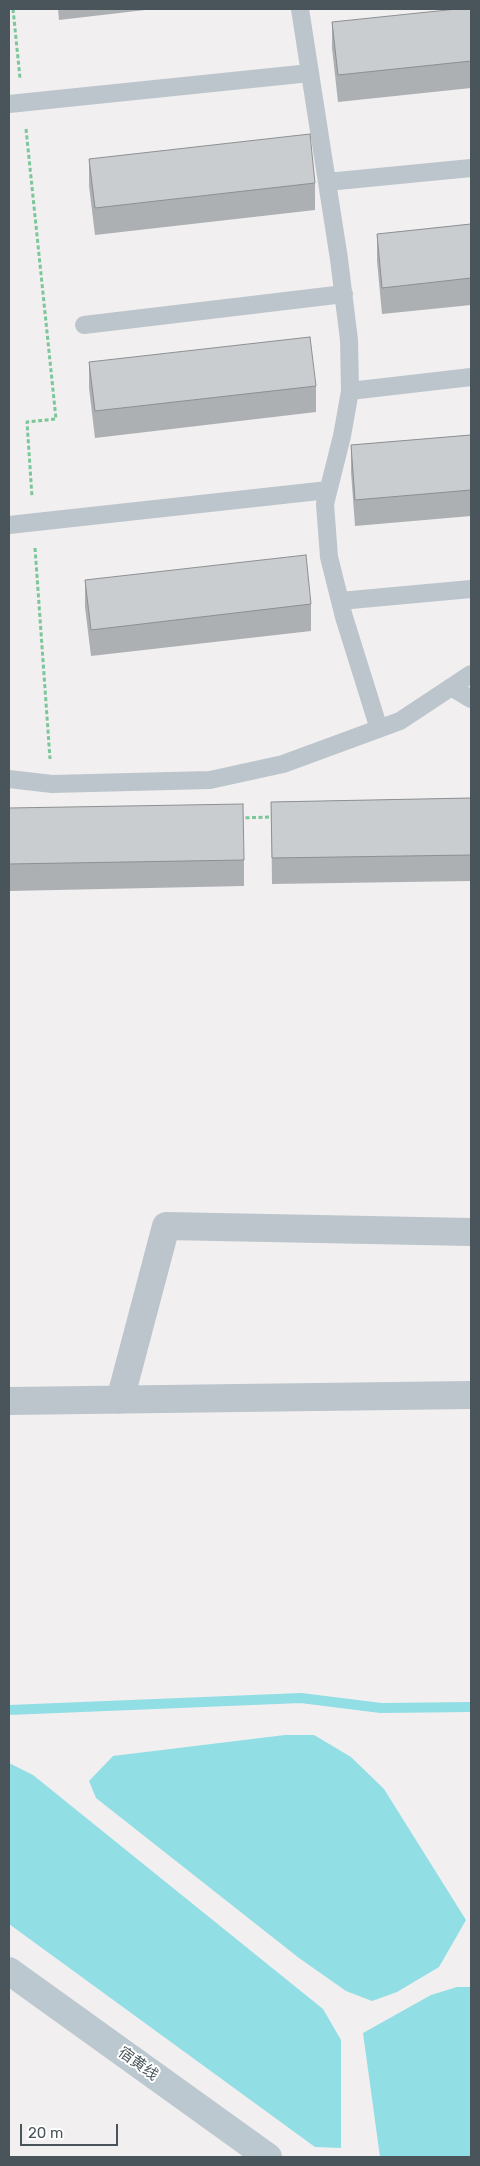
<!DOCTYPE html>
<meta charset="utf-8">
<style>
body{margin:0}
#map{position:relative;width:480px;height:2166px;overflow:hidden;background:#f1eff0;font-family:Rubik,sans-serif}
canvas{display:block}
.frame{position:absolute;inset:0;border:10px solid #49555b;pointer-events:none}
.scale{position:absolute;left:20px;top:2124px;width:98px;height:22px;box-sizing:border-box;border:2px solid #49555b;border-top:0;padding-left:6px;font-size:15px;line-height:18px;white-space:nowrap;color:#49555b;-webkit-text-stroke:4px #fff;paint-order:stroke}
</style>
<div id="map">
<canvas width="480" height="2166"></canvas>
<div class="frame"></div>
<div class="scale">20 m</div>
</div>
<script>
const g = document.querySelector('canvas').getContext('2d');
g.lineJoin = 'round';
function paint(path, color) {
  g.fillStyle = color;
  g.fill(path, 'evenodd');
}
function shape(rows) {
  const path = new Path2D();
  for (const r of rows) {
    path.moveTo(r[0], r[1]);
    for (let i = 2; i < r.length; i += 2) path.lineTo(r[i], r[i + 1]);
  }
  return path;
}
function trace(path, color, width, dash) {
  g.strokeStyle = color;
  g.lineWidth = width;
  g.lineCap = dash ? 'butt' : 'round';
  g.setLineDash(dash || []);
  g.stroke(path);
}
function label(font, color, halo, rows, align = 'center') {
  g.font = font + ' Rubik,"Noto Sans SC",sans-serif';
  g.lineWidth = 4;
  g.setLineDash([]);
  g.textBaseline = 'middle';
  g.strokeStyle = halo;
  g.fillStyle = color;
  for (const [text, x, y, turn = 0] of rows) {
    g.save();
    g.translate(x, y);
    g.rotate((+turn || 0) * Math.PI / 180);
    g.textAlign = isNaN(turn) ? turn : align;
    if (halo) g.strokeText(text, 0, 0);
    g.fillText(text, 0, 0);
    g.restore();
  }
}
paint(shape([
 [285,1735,314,1735,351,1757,384,1789,466,1920,439,1967,397,1992,372,2001,346,1991,299,1958,96,1798,89,1781,113,1756],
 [9,1763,33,1775,323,2009,341,2040,341,2148,315,2147,9,1924],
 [457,1987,471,1987,471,2157,380,2157,363,2033,431,1995]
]), '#91dee5');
trace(shape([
 [9,1710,301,1698,381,1708,471,1707]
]), '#91dee5', 10);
trace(shape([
 [13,9,20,78],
 [26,129,56,419,27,422,32,497],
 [35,548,50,759],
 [239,818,273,817]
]), '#7bc799', 3, [4, 2.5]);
trace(shape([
 [300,9,339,259,349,340,350,391,342,436,325,504,329,557,344,617,379,729],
 [9,104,310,73],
 [327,182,471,168],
 [84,325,344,294],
 [350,391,471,377],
 [9,525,328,490],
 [340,601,471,589],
 [451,687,471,699],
 [9,779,52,784,210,780,283,764,400,721,471,674]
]), '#bcc5cb', 18);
trace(shape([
 [120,1400,166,1226,471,1232],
 [9,1401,471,1395]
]), '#bcc5cb', 28);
trace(shape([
 [9,1971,268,2157]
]), '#bcc8cf', 28);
paint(shape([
 [58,9,154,9,59,20],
 [471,9,471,88,338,102,332,48,332,22],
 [89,159,315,183,315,210,95,235,89,186],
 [471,224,471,305,382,314,377,261,377,234],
 [89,362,316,386,316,412,95,438,89,388],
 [471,435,471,516,355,526,351,472,351,445],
 [85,580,311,604,311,631,91,656,85,607],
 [471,798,471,881,272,884,271,802],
 [9,808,244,860,244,886,9,891]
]), '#adb0b3');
const building = shape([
 [457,9,471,9,471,61,338,75,332,22,457,9],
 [310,134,315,183,95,208,89,159,310,134],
 [471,224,471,278,382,288,377,234,471,224],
 [310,337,316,386,95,411,89,362,310,337],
 [471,435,471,490,355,500,351,445,471,435],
 [306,555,311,604,91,630,85,580,306,555],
 [471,798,471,855,272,858,271,802,471,798],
 [243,804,244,860,9,864,9,808,243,804]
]);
paint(building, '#c9cdd0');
trace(building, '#8d9092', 1);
label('15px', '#49555b', '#fff', [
 ["宿黄线",138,2064,36]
]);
</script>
